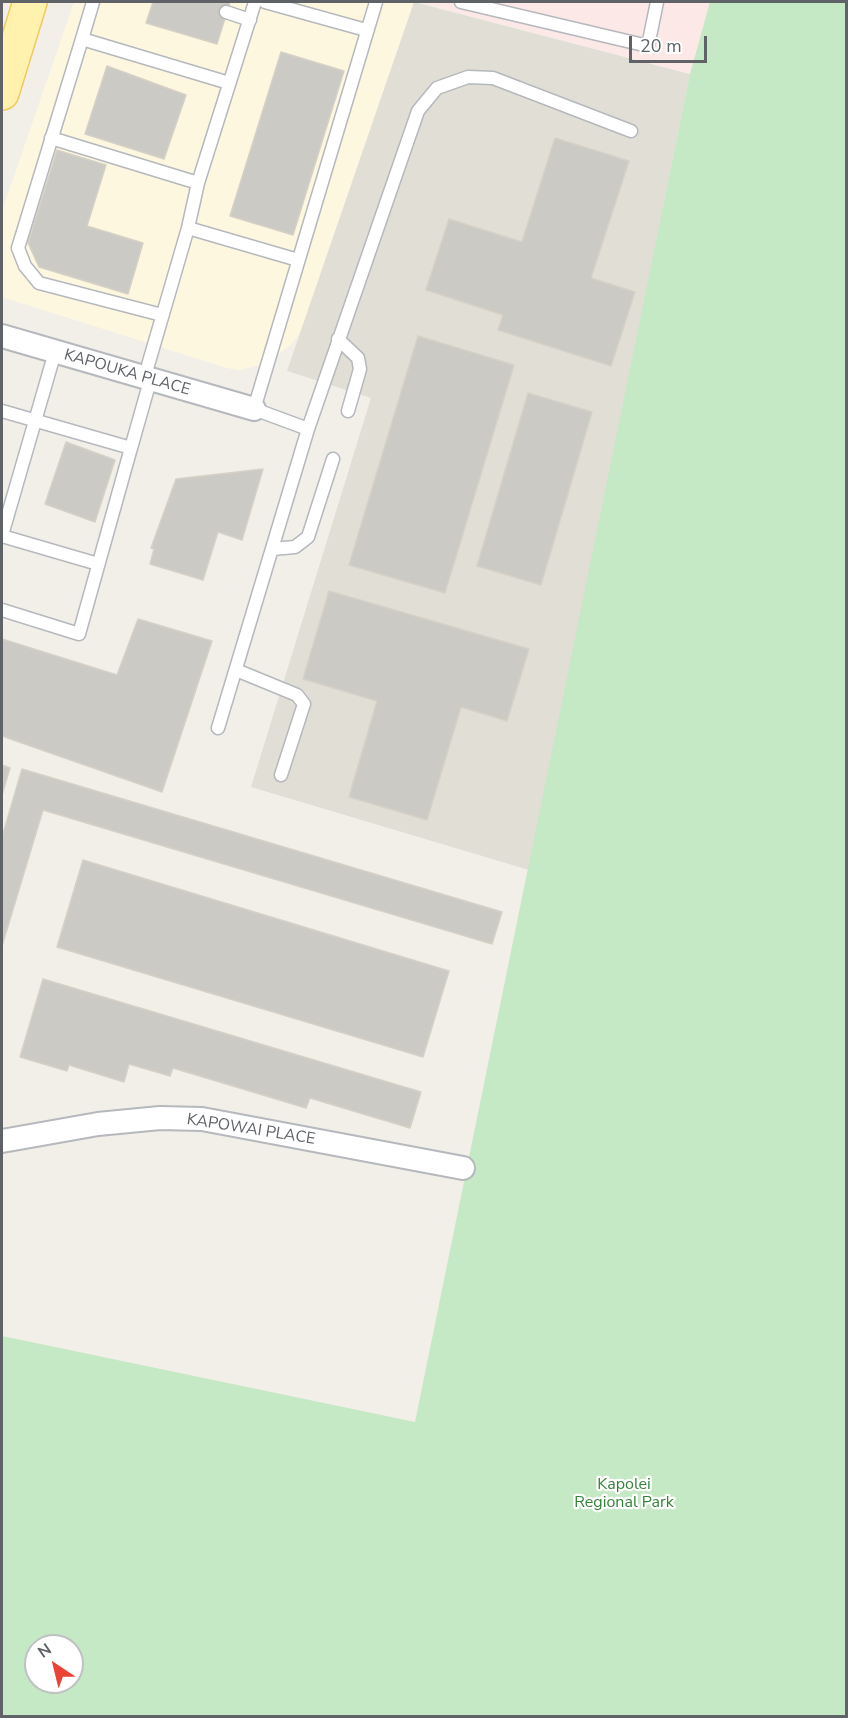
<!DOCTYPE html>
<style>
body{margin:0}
#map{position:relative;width:848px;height:1718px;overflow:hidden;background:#f1efe8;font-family:"Nunito Sans",sans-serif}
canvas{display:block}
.frame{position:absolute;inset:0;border:3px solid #5f6368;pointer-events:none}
.north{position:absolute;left:24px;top:1634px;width:60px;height:60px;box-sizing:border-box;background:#fff;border:2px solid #bfc1c3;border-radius:50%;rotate:325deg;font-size:16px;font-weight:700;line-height:24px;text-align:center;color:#5f6368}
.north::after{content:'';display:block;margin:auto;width:21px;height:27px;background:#ea4335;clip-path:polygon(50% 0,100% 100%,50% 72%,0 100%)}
.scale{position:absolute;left:629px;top:36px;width:78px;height:27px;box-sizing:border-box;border:3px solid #5f6368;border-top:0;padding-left:8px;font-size:18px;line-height:21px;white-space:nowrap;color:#5f6368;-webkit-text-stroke:4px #fff;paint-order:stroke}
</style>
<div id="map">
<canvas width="848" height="1718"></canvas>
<div class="frame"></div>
<div class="north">N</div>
<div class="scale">20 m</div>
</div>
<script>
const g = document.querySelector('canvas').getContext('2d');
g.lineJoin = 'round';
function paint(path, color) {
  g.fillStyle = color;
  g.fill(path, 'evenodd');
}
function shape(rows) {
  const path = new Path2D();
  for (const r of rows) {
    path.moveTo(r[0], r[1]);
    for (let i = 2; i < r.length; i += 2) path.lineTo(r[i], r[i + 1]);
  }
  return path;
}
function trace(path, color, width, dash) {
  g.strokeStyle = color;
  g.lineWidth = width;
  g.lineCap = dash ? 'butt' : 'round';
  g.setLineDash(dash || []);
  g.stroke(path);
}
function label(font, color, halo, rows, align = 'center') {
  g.font = font + ' "Nunito Sans",sans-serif';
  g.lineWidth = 4.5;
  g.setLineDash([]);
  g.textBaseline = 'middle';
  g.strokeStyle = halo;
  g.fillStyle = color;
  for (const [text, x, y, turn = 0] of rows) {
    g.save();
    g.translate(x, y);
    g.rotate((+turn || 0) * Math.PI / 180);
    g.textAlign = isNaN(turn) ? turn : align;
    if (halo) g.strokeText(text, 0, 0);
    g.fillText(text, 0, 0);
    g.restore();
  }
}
paint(shape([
 [74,2,414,2,300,333,290,346,264,364,239,370,227,368,2,297,2,211]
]), '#fef7e0');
paint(shape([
 [414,2,690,74,529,870,251,787,371,398,287,371]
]), '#e1ded6');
paint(shape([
 [418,2,710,2,690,74]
]), '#fce8e6');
paint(shape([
 [710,2,846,2,846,1716,2,1716,2,1336,415,1422,690,74],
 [36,1646,72,1646,72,1682,36,1682]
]), '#c5e8c5');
const building = shape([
 [153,2,230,2,217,44,146,23,153,2],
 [281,52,344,71,293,235,230,216,281,52],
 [107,66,186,95,164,159,85,134,107,66],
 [555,138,629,161,591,278,635,292,611,366,498,330,503,315,426,290,449,219,522,242,555,138],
 [57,150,106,165,87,226,143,243,128,294,39,267,28,243,57,150],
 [418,336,514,365,445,593,349,565,418,336],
 [528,393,592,412,541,585,477,566,528,393],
 [66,442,115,460,95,522,45,504,66,442],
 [263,469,242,540,218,532,203,580,150,564,154,549,151,548,176,479,263,469],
 [329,591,529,649,507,721,461,707,427,820,349,797,377,701,303,679,329,591],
 [138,619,212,641,162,792,2,736,2,639,117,675,138,619],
 [2,765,10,768,2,795,2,765],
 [22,769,502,912,492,944,43,810,2,946,2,837,22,769],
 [83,860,449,971,423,1057,57,947,83,860],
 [43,979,421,1092,410,1128,310,1098,306,1108,173,1068,170,1076,129,1064,124,1082,69,1065,67,1071,20,1057,43,979]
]);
paint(building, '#cccac5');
trace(building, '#d6d1c6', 1.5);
const lane = shape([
 [265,2,366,30],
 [461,2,648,46,657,2],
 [226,12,250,20],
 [82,39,93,2],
 [51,138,198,183],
 [188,228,298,260],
 [162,315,39,283,25,266,18,248,82,39,229,83],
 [338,339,358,358,360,369,348,411],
 [144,379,188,228,198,183,255,2],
 [2,411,131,448,79,634,2,610],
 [308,429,418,111,437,88,468,77,493,78,631,131],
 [131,448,150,381],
 [2,535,55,352],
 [2,536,98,564],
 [272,549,295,547,308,537,333,459],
 [236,670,297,695,304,704,281,775],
 [218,728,308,429,254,409,376,2]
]);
const street = shape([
 [2,336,254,409],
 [2,1141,98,1124,160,1118,202,1119,463,1168]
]);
const primary = shape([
 [2,93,30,2]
]);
trace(lane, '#b5b8bc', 15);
trace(street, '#b5b8bc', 26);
trace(primary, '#f2c960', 36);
trace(lane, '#fff', 12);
trace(street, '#fff', 22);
trace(primary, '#fff2af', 33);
label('16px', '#5f6368', '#fff', [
 ["KAPOUKA PLACE",127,373,16],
 ["KAPOWAI PLACE",251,1130,9]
]);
label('16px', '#348238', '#fff', [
 ["Kapolei",624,1485],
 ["Regional Park",624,1503]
]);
</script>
